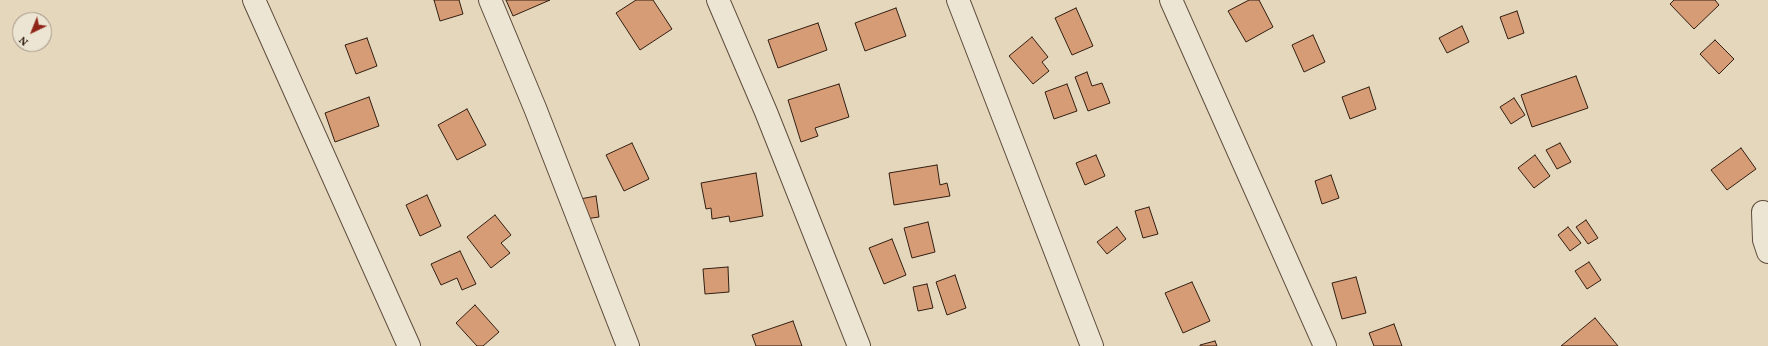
<!DOCTYPE html>
<style>
body{margin:0}
#map{position:relative;width:1768px;height:346px;overflow:hidden;background:#e4d7bc;font-family:Vollkorn,serif}
canvas{display:block}
.north{position:absolute;left:12px;top:12px;width:40px;height:40px;box-sizing:border-box;background:#ede5d3;border:1px solid #a29586;border-radius:50%;rotate:223deg;font-size:11px;font-weight:700;line-height:16px;text-align:center;color:#321e12}
.north::after{content:'';display:block;margin:auto;width:14px;height:18px;background:#8f2418;clip-path:polygon(50% 0,100% 100%,50% 72%,0 100%)}
</style>
<div id="map">
<canvas width="1768" height="346"></canvas>
<div class="north">N</div>
</div>
<script>
const g = document.querySelector('canvas').getContext('2d');
g.lineJoin = 'round';
function paint(path, color) {
  g.fillStyle = color;
  g.fill(path, 'evenodd');
}
function shape(rows) {
  const path = new Path2D();
  for (const r of rows) {
    path.moveTo(r[0], r[1]);
    for (let i = 2; i < r.length; i += 2) path.lineTo(r[i], r[i + 1]);
  }
  return path;
}
function trace(path, color, width, dash) {
  g.strokeStyle = color;
  g.lineWidth = width;
  g.lineCap = dash ? 'butt' : 'round';
  g.setLineDash(dash || []);
  g.stroke(path);
}
const building = shape([
 [434,0,459,0,463,14,440,21,434,0],
 [506,0,550,0,513,16,506,0],
 [636,0,653,0,672,29,640,50,616,13,636,0],
 [1249,0,1259,0,1273,27,1246,42,1228,11,1249,0],
 [1674,0,1715,0,1719,5,1694,29,1670,4,1674,0],
 [896,8,906,36,865,51,855,23,896,8],
 [1076,8,1093,46,1072,55,1055,18,1076,8],
 [1517,11,1524,33,1508,39,1500,17,1517,11],
 [818,23,827,50,778,68,768,40,818,23],
 [1462,26,1469,42,1447,53,1439,38,1462,26],
 [1313,35,1325,62,1304,72,1292,45,1313,35],
 [1032,37,1048,57,1042,62,1049,71,1033,84,1009,56,1032,37],
 [367,38,377,66,356,74,345,45,367,38],
 [1715,40,1734,59,1719,74,1700,54,1715,40],
 [1087,72,1092,86,1102,83,1110,103,1088,111,1075,77,1087,72],
 [1576,76,1588,108,1532,127,1521,95,1576,76],
 [839,84,849,117,815,128,818,136,801,142,788,100,839,84],
 [1067,84,1077,111,1054,119,1045,92,1067,84],
 [1369,87,1376,109,1350,119,1342,97,1369,87],
 [369,97,379,126,335,142,325,113,369,97],
 [1514,98,1525,115,1511,124,1500,107,1514,98],
 [467,109,486,145,457,160,438,125,467,109],
 [632,143,649,179,624,191,606,155,632,143],
 [1560,143,1571,162,1557,169,1546,150,1560,143],
 [1741,148,1756,169,1727,190,1711,170,1741,148],
 [1096,155,1105,176,1085,185,1076,163,1096,155],
 [1535,155,1550,176,1534,188,1518,168,1535,155],
 [937,165,940,185,947,183,950,196,894,205,889,173,937,165],
 [756,173,763,216,730,222,729,216,712,219,711,208,706,209,701,183,756,173],
 [1331,175,1339,198,1322,204,1315,181,1331,175],
 [427,195,441,226,420,236,406,205,427,195],
 [596,196,599,217,585,219,580,199,596,196],
 [1149,207,1158,234,1143,238,1135,211,1149,207],
 [495,215,511,235,501,243,510,253,491,268,467,237,495,215],
 [1586,220,1598,238,1588,244,1576,227,1586,220],
 [928,222,935,252,912,258,904,228,928,222],
 [1117,227,1126,239,1107,254,1097,242,1117,227],
 [1568,227,1581,243,1570,251,1558,235,1568,227],
 [892,239,906,275,884,284,869,248,892,239],
 [460,251,476,284,462,290,457,278,441,285,431,264,460,251],
 [1589,262,1601,280,1587,289,1575,271,1589,262],
 [728,267,729,292,705,294,703,269,728,267],
 [955,275,966,308,947,315,936,282,955,275],
 [1356,277,1366,313,1342,319,1332,283,1356,277],
 [1192,282,1210,321,1183,333,1165,293,1192,282],
 [927,284,933,308,918,311,913,287,927,284],
 [475,305,499,332,483,346,477,346,456,323,475,305],
 [1595,318,1618,346,1561,346,1595,318],
 [793,321,802,346,756,346,752,335,793,321],
 [1394,324,1402,346,1374,346,1369,333,1394,324],
 [1215,341,1217,346,1200,346,1200,345,1215,341]
]);
paint(building, '#d69c76');
trace(building, '#321e12', 1);
const minor = shape([
 [254,0,409,346],
 [490,0,535,108,628,346],
 [718,0,766,112,859,346],
 [958,0,1092,346],
 [1171,0,1325,346],
 [1763,212,1764,240,1768,252]
]);
trace(minor, '#5e4c3c', 24);
trace(minor, '#ede5d3', 22);
</script>
